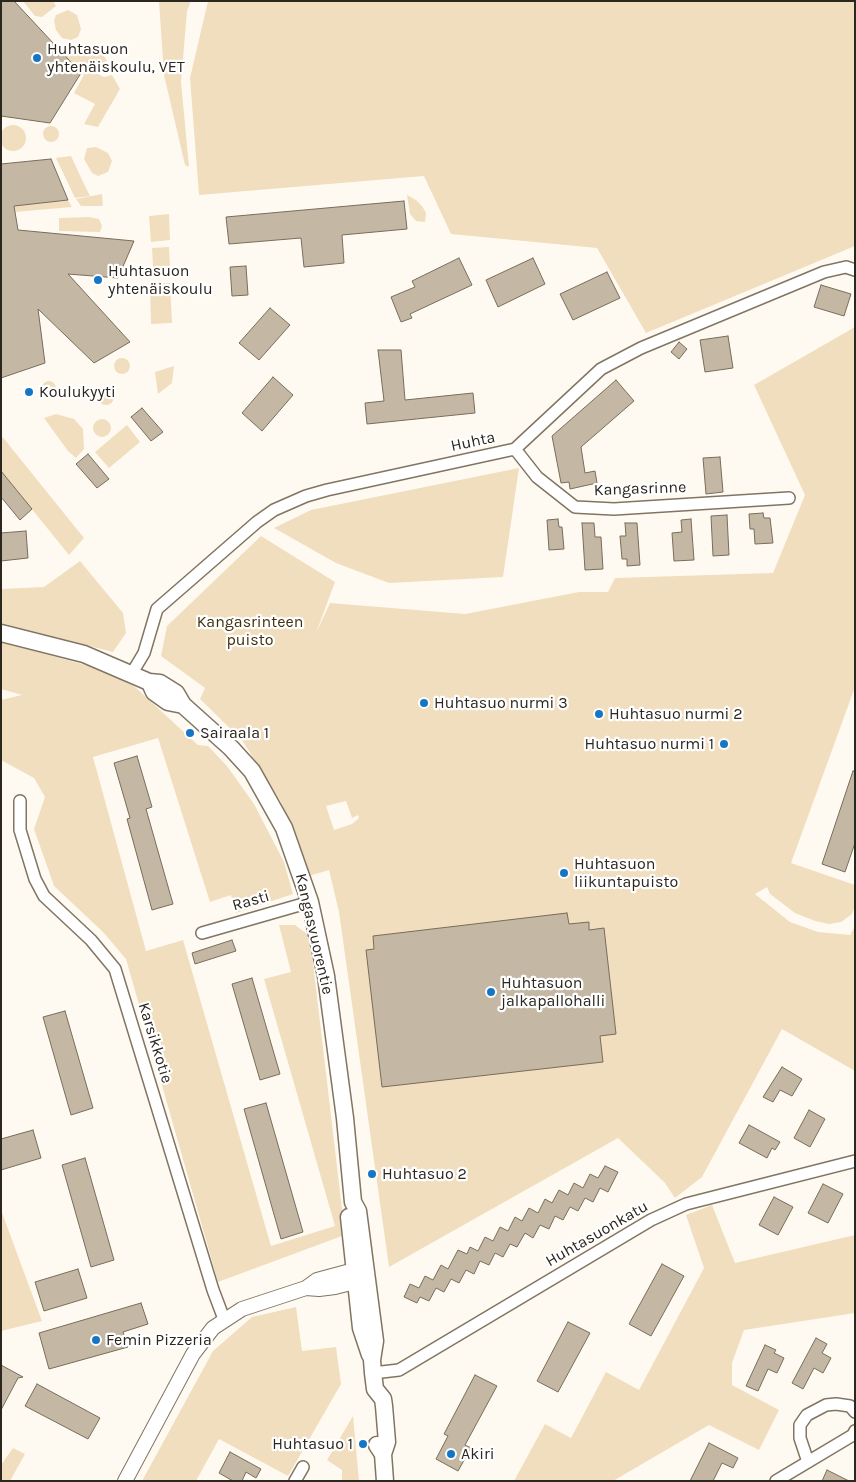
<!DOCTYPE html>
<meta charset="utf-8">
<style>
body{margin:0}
#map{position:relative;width:856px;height:1482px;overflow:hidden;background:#fffaf1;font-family:Karla,sans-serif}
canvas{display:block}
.frame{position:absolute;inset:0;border:2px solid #2b261e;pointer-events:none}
</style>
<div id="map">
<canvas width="856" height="1482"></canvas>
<div class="frame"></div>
</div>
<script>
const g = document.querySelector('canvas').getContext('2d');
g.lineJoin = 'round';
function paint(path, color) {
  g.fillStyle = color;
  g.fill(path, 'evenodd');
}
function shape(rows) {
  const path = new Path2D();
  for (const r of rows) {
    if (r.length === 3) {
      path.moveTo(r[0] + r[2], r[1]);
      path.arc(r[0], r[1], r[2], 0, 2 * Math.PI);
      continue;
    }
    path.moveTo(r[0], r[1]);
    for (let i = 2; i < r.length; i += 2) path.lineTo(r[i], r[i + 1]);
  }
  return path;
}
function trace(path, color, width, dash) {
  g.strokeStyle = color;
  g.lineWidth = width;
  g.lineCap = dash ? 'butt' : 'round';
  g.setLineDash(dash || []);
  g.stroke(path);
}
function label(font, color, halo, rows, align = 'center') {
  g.font = font + ' Karla,sans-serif';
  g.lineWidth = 4.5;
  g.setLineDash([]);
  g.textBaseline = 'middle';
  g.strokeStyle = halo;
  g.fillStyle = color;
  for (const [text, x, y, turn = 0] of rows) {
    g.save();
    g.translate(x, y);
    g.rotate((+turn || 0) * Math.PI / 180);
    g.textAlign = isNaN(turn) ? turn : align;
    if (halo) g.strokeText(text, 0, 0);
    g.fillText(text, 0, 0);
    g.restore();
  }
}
paint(shape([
 [23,1,53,1,56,6,42,17,35,16],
 [159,1,191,1,187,11,181,82,189,167,185,165,164,75],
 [208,1,855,1,855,246,646,333,597,248,451,234,424,176,199,195,190,78],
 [68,10,77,15,81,29,78,37,71,40,62,38,56,30,54,21,56,15],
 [87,43,91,52,99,48,107,61,91,70,104,77,112,75,120,89,98,127,84,124,95,104,74,93,84,75,63,54],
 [13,138,13],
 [51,134,8],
 [96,147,108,153,112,161,108,172,98,176,92,173,84,159,87,148],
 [71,156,84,184,90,196,75,198,56,158],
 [102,194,103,206,81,206,76,199],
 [407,195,416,200,422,206,426,213,425,222,416,221,410,214],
 [68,200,72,207,15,212,14,206],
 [169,214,170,240,151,242,149,216],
 [89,217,99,219,102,226,100,232,59,231,59,218],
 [169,247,170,266,153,267,152,248],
 [170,283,172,323,151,324,150,284],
 [855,327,855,687,791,863,855,885,855,906,852,914,841,922,829,924,815,921,795,913,770,894,767,887,755,894,790,922,818,932,850,935,855,926,855,1071,782,1029,702,1177,675,1198,665,1183,618,1138,389,1267,339,912,329,870,309,876,281,802,242,740,200,699,205,688,161,656,167,626,261,536,335,582,316,633,330,603,465,614,579,592,608,592,615,578,773,573,805,495,754,385],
 [346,801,352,818,358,815,359,818,352,824,334,830,326,806],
 [122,366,8],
 [174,366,172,383,158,394,155,372],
 [49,388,7],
 [106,397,8],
 [56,414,74,419,83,429,84,449,76,458,68,451,44,418],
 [102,428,9],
 [127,425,140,442,109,468,95,452],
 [1,435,84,538,69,555,1,471],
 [519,468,503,577,389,583,336,563,274,528,311,510],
 [80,561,123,613,126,633,113,652,1,623,1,589,44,587],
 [1,642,100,669,135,687,198,745,208,746,227,766,254,804,284,862,293,894,236,913,231,895,210,902,158,738,93,757,146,951,183,940,271,1246,335,1226,264,979,291,972,279,925,295,925,307,934,313,963,342,1209,342,1236,218,1282,126,959,103,932,54,886,34,829,45,797,34,778,1,760,1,700,22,695,1,689],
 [712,1205,735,1263,855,1235,855,1313,744,1330,732,1363,732,1385,779,1410,759,1450,709,1425,613,1481,514,1481,545,1424,571,1438,606,1372,639,1390,704,1268,686,1215],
 [1,1210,42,1321,1,1331],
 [296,1307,302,1351,336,1347,341,1384,288,1476,219,1439,196,1481,142,1481,213,1351,252,1317],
 [353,1416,359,1481,342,1481,342,1470,327,1460],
 [13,1448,25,1454,10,1481,1,1481,1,1465]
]), '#f1debe');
const building = shape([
 [1,1,14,1,81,73,50,123,1,116,1,1],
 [51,159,68,200,14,206,18,230,134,241,118,278,68,274,130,342,94,363,38,309,45,363,1,378,1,164,51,159],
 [404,201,407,229,342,235,344,263,304,267,301,238,229,244,226,217,404,201],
 [459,258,472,285,410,314,412,318,401,322,391,297,415,287,412,281,459,258],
 [533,258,545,284,498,307,486,280,533,258],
 [246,266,248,295,232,296,230,267,246,266],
 [607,272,620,298,573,320,560,294,607,272],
 [821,285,851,294,844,316,814,307,821,285],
 [270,308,290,325,259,360,239,343,270,308],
 [728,336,733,368,705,372,700,340,728,336],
 [679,342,687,349,679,359,671,352,679,342],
 [378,350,401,350,405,400,473,393,475,413,367,424,365,403,384,401,378,350],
 [273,377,293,395,262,431,242,413,273,377],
 [616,380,634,401,581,447,585,473,595,471,597,483,570,489,569,482,561,483,552,436,616,380],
 [142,408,163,432,151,441,131,417,142,408],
 [88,454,109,479,97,488,76,464,88,454],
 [720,457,723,492,706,494,703,458,720,457],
 [1,471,32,509,20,520,1,497,1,471],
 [763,513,764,518,770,518,773,543,755,544,754,529,750,529,749,514,763,513],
 [727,515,729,555,713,556,711,516,727,515],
 [558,519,559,527,562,527,564,549,549,550,547,520,558,519],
 [691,519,694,560,674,561,672,533,682,532,681,520,691,519],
 [582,523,594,523,595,537,601,537,603,569,585,570,582,523],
 [625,523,637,523,640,565,627,566,627,559,622,559,620,536,626,536,625,523],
 [26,531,28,558,1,561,1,533,26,531],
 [137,756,152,807,146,809,173,904,152,910,127,819,130,818,114,763,137,756],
 [853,771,855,771,855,843,845,872,822,864,853,771],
 [567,913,569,924,589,922,589,930,604,928,616,1034,600,1036,603,1062,382,1087,366,950,374,949,373,936,567,913],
 [232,940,236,951,195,964,192,953,232,940],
 [252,978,280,1074,260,1080,232,984,252,978],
 [65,1011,93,1108,71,1115,43,1017,65,1011],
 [782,1067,802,1079,792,1096,780,1090,773,1102,763,1097,782,1067],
 [266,1103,303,1232,281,1239,244,1109,266,1103],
 [809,1110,825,1119,810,1147,794,1138,809,1110],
 [749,1125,780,1142,775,1150,772,1148,767,1158,739,1143,749,1125],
 [33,1130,41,1158,1,1170,1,1139,33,1130],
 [85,1158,114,1260,91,1267,62,1165,85,1158],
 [605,1166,618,1172,608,1192,600,1188,593,1202,585,1198,578,1211,570,1207,563,1220,555,1216,549,1229,540,1225,533,1238,525,1233,517,1247,510,1244,503,1257,495,1253,489,1265,480,1261,474,1274,466,1270,459,1283,451,1279,444,1292,436,1288,429,1301,420,1297,417,1303,404,1297,410,1284,419,1288,425,1276,433,1280,441,1265,448,1269,458,1250,467,1254,470,1247,478,1251,485,1237,493,1241,500,1227,508,1231,515,1217,522,1221,529,1208,538,1213,545,1199,552,1203,559,1190,568,1195,574,1183,583,1188,590,1174,598,1178,605,1166],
 [823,1184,843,1194,828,1223,808,1213,823,1184],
 [774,1197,793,1207,778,1235,759,1225,774,1197],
 [662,1264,684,1276,651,1336,629,1324,662,1264],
 [78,1269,87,1298,44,1311,35,1282,78,1269],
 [141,1303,148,1324,123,1332,128,1347,49,1369,39,1333,141,1303],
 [568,1322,590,1333,558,1392,537,1381,568,1322],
 [816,1338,827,1344,822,1353,831,1358,823,1373,814,1368,803,1389,792,1383,816,1338],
 [765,1345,776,1350,774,1353,784,1358,777,1373,768,1369,758,1391,746,1386,765,1345],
 [1,1365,23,1377,18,1378,1,1410,1,1365],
 [475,1375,497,1386,465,1445,471,1448,458,1471,436,1459,448,1436,444,1434,475,1375],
 [37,1384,100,1418,88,1439,25,1406,37,1384],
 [709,1443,738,1458,733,1468,722,1463,713,1481,690,1481,709,1443],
 [230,1452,261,1469,256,1478,246,1472,242,1481,233,1481,219,1473,230,1452],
 [827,1470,849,1481,822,1481,827,1470]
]);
paint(building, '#c4b8a4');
trace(building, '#786d5a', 1);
const minor = shape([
 [515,449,537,477,575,507,614,509,789,498],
 [132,673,144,653,157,609,257,522,274,510,306,496,327,490,515,449,601,369,641,348,824,272,846,267,855,270],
 [20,801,20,830,35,879,44,896,91,940,115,969,213,1290,224,1319],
 [202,933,310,902],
 [373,1373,399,1370,651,1220,686,1204,855,1161],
 [808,1462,800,1438,800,1425,807,1415,826,1405,836,1404,850,1406,855,1412],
 [295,1481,303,1467],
 [776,1481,853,1435,855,1431]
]);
const tertiary = shape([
 [306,1288,319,1289,335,1287,355,1282,365,1276],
 [125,1481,193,1354,213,1328,242,1309,306,1288,317,1280,354,1270,364,1274]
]);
const secondary = shape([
 [1,633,84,654,149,682,160,683,176,693,183,705,231,748,252,771,284,828,310,902,326,976,345,1118,353,1202,358,1211,375,1341,372,1360,373,1373,375,1389,383,1399,384,1406,387,1442,383,1454],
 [150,683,154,692,168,702,183,705],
 [349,1217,361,1328,370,1355],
 [377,1445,383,1454,385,1481]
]);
trace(minor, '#817562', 14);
trace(tertiary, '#817562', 16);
trace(secondary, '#817562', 19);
trace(minor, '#fff', 11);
trace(tertiary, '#fff', 14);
trace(secondary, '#fff', 16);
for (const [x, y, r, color] of [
 [37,58,5,"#1776c3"],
 [98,280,5,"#1776c3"],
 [29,392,5,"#1776c3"],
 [424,703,5,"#1776c3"],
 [599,714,5,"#1776c3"],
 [190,733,5,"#1776c3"],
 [724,744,5,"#1776c3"],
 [564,873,5,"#1776c3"],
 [491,992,5,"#1776c3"],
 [372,1174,5,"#1776c3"],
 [96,1340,5,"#1776c3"],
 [363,1444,5,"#1776c3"],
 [451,1454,5,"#1776c3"]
]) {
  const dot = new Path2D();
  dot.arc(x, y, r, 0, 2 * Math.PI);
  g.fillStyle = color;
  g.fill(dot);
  trace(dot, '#fff', 2);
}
label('16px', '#2b261e', '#fff', [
 ["Huhtasuon",47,49],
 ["yhtenäiskoulu, VET",47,67],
 ["Huhtasuon",108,271],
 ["yhtenäiskoulu",108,289],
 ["Koulukyyti",39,392],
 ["Huhtasuo nurmi 3",434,703],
 ["Huhtasuo nurmi 2",609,714],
 ["Sairaala 1",200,733],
 ["Huhtasuo nurmi 1",714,744,"right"],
 ["Huhtasuon",574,864],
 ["liikuntapuisto",574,882],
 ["Huhtasuon",501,983],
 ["jalkapallohalli",501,1001],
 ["Huhtasuo 2",382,1174],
 ["Femin Pizzeria",106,1340],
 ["Huhtasuo 1",353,1444,"right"],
 ["Akiri",461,1454]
], 'left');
label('16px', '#2b261e', '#fff', [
 ["Huhta",473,442,-12],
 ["Kangasrinne",640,489,-2],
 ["Rasti",251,901,-16],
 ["Kangasvuorentie",314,934,77],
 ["Karsikkotie",155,1043,73],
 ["Huhtasuonkatu",597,1234,-30]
]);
label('16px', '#42300c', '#fff', [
 ["Kangasrinteen",250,622],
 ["puisto",250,640]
]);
</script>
